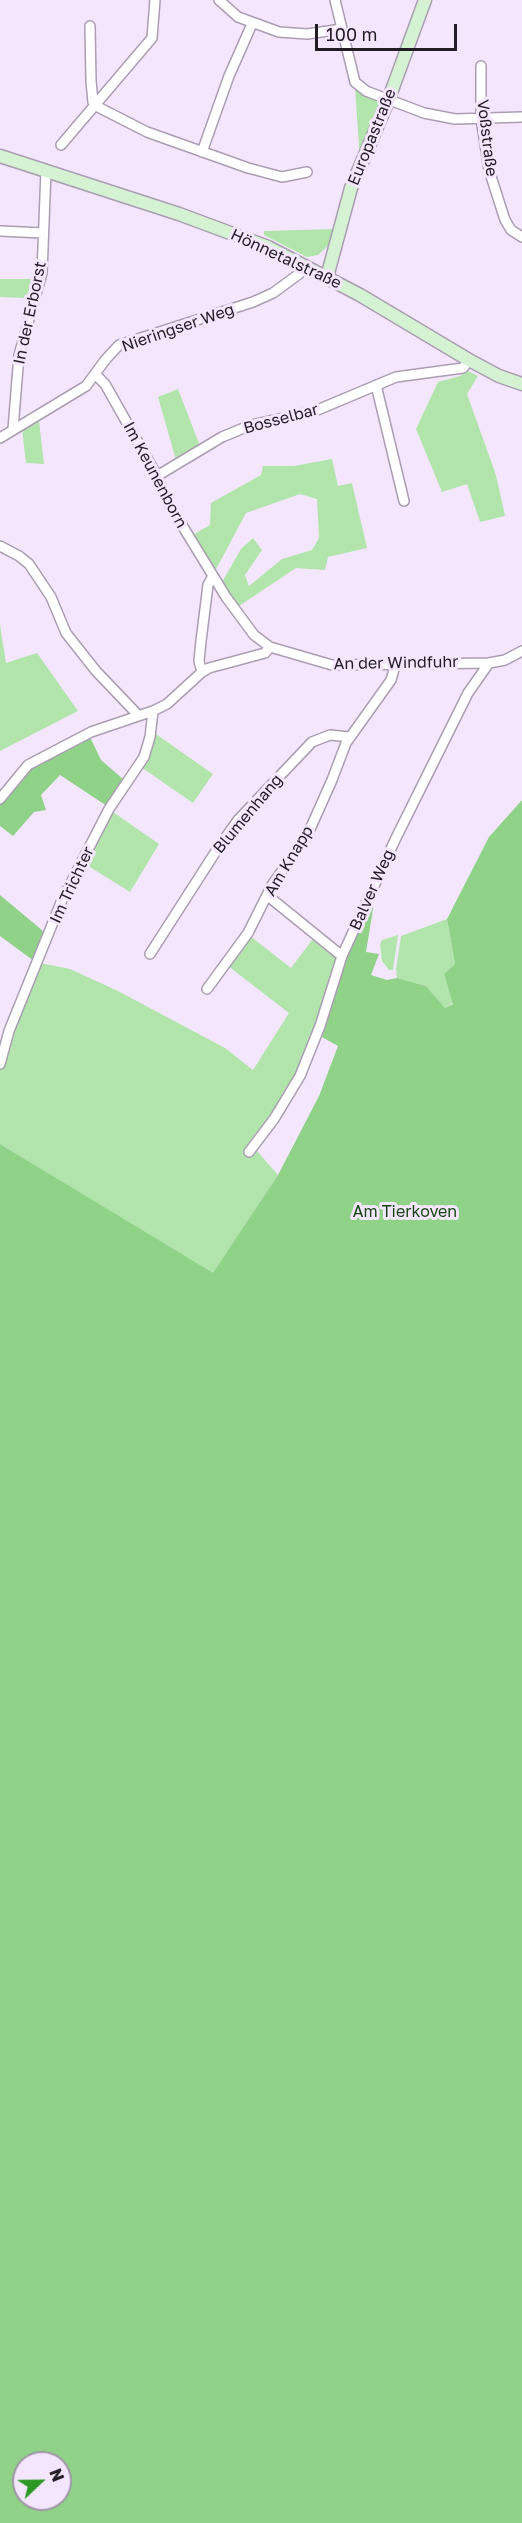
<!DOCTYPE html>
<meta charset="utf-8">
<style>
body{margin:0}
#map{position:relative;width:522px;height:2523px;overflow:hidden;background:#f4e7fd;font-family:"Golos Text",sans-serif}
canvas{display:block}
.north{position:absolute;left:12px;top:2451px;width:60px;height:60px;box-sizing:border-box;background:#f4e7fd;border:2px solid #a096a7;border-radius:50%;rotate:68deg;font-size:16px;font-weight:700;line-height:24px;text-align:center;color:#221d25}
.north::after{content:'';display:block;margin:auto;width:21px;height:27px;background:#2a9823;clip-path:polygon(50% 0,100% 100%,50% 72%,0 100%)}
.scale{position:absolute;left:315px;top:24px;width:142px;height:27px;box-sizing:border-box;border:3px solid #221d25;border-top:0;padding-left:8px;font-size:18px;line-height:21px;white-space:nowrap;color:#221d25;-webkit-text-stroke:4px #f4e7fd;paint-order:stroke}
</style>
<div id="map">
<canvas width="522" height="2523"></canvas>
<div class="north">N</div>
<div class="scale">100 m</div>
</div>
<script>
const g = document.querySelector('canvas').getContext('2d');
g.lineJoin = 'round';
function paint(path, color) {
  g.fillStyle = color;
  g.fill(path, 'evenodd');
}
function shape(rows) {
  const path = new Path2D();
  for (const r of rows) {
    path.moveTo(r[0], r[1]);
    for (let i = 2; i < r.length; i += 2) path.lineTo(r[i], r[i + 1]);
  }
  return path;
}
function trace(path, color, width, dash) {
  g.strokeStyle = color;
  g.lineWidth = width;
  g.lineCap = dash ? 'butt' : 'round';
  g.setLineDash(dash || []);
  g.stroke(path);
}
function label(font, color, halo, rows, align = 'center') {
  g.font = font + ' "Golos Text",sans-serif';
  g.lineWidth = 6;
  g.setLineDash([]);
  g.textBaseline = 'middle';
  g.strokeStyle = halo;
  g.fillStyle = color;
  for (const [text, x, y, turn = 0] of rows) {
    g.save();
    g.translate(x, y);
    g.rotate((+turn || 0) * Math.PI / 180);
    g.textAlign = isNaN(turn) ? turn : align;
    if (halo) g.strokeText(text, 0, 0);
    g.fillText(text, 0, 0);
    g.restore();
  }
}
paint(shape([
 [355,88,384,103,360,159],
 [334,229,330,244,318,255,307,257,264,235,264,231],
 [0,279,32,279,27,298,0,297],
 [468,371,478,376,467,394,496,475,505,516,480,522,467,484,442,492,416,429,438,382,460,376],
 [178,389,200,446,176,460,158,397],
 [39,421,44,464,26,463,22,428],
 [332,459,338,486,352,483,367,548,328,557,325,570,296,568,239,606,222,582,241,549,253,538,262,550,245,575,249,586,282,559,312,550,319,538,317,499,300,494,246,513,214,573,191,536,210,525,211,503,261,475,263,466,294,466],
 [0,625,6,663,37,653,78,711,0,751],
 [153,732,213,774,193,803,141,767],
 [113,812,159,844,130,892,85,864],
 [447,919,455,964,444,974,453,1003,445,1008,426,986,397,978,396,969,401,936],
 [398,935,393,970,389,970,382,961,380,944,382,940],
 [250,936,291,968,312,940,341,957,307,1069,283,1116,257,1151,278,1175,213,1274,0,1144,0,1051,4,1033,40,963,70,969,118,991,225,1048,253,1070,289,1013,228,966]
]), '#b2e5ac');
paint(shape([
 [90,737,101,760,123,779,107,806,60,775,41,795,46,810,34,812,13,836,0,826,0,803,28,768],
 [522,800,522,2523,0,2523,0,1144,213,1273,278,1175,319,1096,338,1046,322,1037,346,956,370,903,374,903,366,952,379,954,371,975,387,980,397,978,426,986,445,1008,453,1004,444,974,455,964,447,919,489,837],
 [24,2463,60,2463,60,2499,24,2499],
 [0,895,43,931,34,961,0,936]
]), '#8fd288');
const street = shape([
 [219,0,238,17,279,32,307,34,342,29],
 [335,0,355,82,366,91,424,113,455,119,522,117],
 [90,26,91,81,93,102,96,106,147,132,248,168,282,177,307,172],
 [481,66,481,118,489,170,505,220,511,230,522,237],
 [61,145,152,38,155,0],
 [202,152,229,76,252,24],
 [0,231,43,233],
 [96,375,105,384,157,476,166,499,226,597,254,635,270,647],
 [376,385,404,501],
 [13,429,19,355,42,273,46,171],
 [0,438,86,386,106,359,119,345,253,302,273,293,299,274,303,266],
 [157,476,222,437,251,425,315,411,396,377,463,368,469,360],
 [0,546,19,556,29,564,51,597,66,633,96,671,138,715],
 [202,672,199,661,201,641,208,585,213,576],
 [0,799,28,765,91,732,153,711,167,704,202,672,209,668,265,653,270,647,332,665,489,663,505,660,522,651],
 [268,896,342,956],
 [150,954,218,848,238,820,312,742,330,735,349,737],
 [207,989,248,933,272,885,307,836,332,780,346,743,391,680,395,666],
 [0,1064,9,1031,62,900,109,809,144,757,150,737,153,711],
 [249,1152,274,1119,300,1076,320,1026,342,956,395,840,468,693,489,663]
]);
const secondary = shape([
 [0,156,179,214,268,247,360,295,469,360,499,376,522,384],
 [327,277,351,188,388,101,425,0]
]);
trace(street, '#ab9eb3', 12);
trace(secondary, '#ab9eb3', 15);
trace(street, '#fff', 9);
trace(secondary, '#d5f2d3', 12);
label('16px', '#221d25', '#f4e7fd', [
 ["Europastraße",372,137,-68],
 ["Voßstraße",487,138,83],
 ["Hönnetalstraße",286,259,25],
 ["In der Erborst",30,313,-78],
 ["Nieringser Weg",178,328,-19],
 ["Bosselbar",281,419,-15],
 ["Im Keunenborn",155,475,62],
 ["An der Windfuhr",396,663,-1],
 ["Blumenhang",248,814,-50],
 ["Am Knapp",289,861,-59],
 ["Im Trichter",72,885,-65],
 ["Balver Weg",372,890,-66]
]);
label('16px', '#174514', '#f4e7fd', [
 ["Am Tierkoven",405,1212]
]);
</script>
